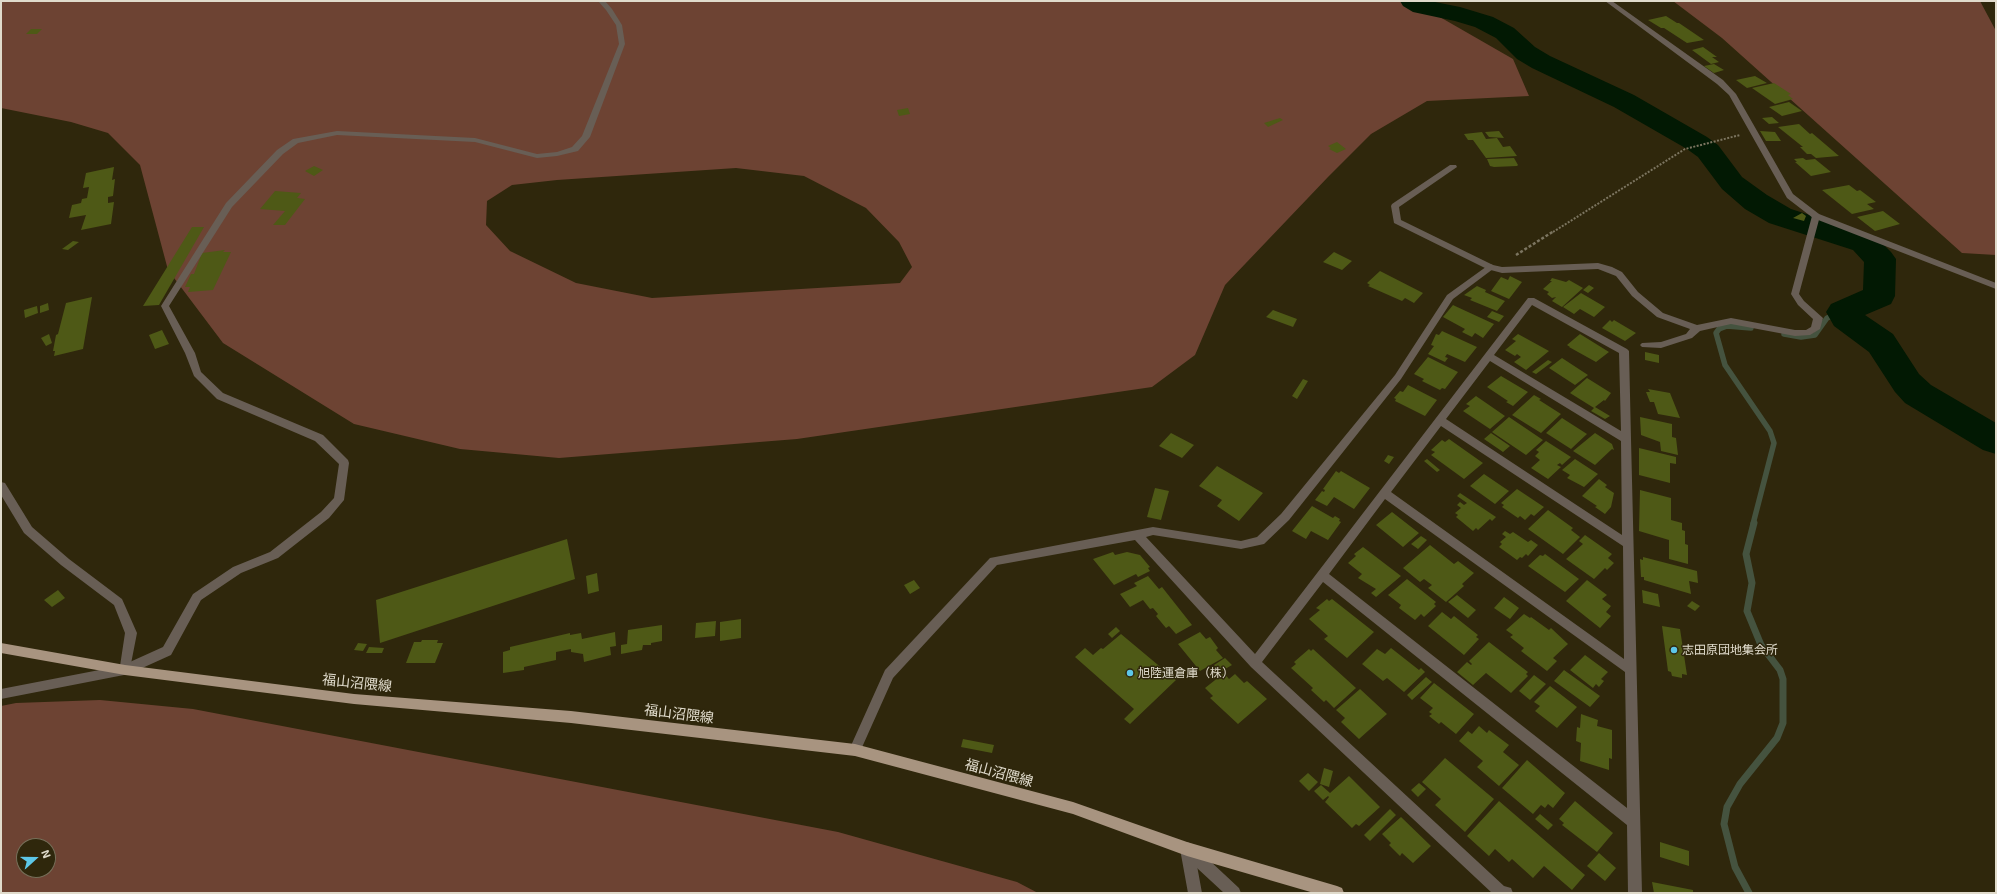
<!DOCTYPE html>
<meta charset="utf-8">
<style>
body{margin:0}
#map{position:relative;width:1997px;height:894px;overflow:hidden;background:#2f270c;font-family:"Exo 2",sans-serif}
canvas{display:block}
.frame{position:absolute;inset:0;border:2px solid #e0dbcc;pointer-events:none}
.north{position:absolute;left:16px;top:838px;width:40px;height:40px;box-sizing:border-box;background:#2f270c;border:1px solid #766f59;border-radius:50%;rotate:69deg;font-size:11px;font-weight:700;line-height:16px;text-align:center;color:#e0dbcc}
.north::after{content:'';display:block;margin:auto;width:14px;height:18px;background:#5dc7e8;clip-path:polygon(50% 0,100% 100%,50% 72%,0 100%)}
</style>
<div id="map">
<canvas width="1997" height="894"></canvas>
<div class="frame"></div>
<div class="north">N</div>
</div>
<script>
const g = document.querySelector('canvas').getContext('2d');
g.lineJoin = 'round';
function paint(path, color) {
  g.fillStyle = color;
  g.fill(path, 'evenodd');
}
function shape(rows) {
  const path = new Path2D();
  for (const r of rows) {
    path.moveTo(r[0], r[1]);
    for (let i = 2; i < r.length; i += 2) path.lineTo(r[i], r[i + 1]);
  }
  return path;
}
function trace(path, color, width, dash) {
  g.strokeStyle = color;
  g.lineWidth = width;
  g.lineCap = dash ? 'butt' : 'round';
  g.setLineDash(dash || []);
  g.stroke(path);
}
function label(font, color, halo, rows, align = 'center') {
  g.font = font + ' "Exo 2","Noto Sans JP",sans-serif';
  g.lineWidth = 3;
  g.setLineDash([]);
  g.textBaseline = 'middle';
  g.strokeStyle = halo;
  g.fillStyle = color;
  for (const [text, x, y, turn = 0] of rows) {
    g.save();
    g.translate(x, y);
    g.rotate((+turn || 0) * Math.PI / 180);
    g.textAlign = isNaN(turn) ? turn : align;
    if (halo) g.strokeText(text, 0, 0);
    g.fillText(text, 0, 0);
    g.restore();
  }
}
paint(shape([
 [1,1,1412,1,1513,59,1529,96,1427,101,1371,134,1328,177,1225,285,1195,355,1152,387,797,439,559,458,460,449,354,424,223,343,168,270,140,165,108,133,71,122,1,108],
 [736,168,804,176,866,208,899,242,912,267,900,283,652,298,576,283,510,251,486,225,487,201,512,185,557,180],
 [1673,1,1980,1,1996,31,1996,255,1962,253,1722,38],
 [100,700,193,709,838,832,1017,882,1038,893,1,893,1,706,16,703],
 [24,846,48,846,48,870,24,870]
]), '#6d4333');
trace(shape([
 [1751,328,1727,326,1719,329,1716,333,1725,365,1770,431,1774,443,1753,524],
 [1784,334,1801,337,1815,335,1827,318,1843,312]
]), '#45533f', 5.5);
trace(shape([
 [1749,893,1735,867,1724,824,1727,807,1740,784,1777,738,1783,723,1783,679,1780,670,1761,645,1747,611,1752,583,1746,554,1754,523]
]), '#45533f', 7);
paint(shape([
 [1400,1,1430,1,1460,7,1493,17,1514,28,1535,47,1550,56,1634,95,1707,137,1718,145,1742,177,1767,195,1791,209,1875,236,1891,252,1896,259,1895,296,1891,304,1865,315,1893,334,1919,374,1931,385,1996,423,1996,454,1983,450,1905,403,1895,392,1869,352,1834,326,1826,312,1831,304,1863,290,1864,262,1853,250,1769,223,1745,209,1722,189,1698,157,1687,149,1614,107,1532,68,1517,59,1496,38,1475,27,1455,21,1413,12,1403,6,1400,1]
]), '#021903');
paint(shape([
 [1666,16,1677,23,1679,23,1704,40,1687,43,1664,28,1661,28,1648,20],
 [31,29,42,29,37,34,26,34],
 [1703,47,1717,57,1712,57,1719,62,1711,64,1692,50],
 [1714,64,1724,70,1714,73,1704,66],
 [1755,76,1767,83,1747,88,1736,80],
 [1774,83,1791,94,1788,95,1793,99,1775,104,1752,88],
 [1789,102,1802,111,1782,116,1769,107],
 [908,108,910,114,899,116,897,110],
 [1772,117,1779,123,1769,124,1762,118],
 [1280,118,1283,120,1268,127,1264,123],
 [1799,124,1810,134,1812,133,1839,156,1816,158,1811,154,1807,154,1800,147,1803,147,1778,127],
 [1499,131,1504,138,1489,137,1485,132],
 [1760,131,1775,132,1781,141,1766,141],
 [1482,132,1486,139,1497,138,1503,147,1510,146,1517,156,1486,158,1473,140,1468,140,1464,134],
 [1337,142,1346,149,1337,153,1329,149,1331,148,1328,146],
 [1514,158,1518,165,1517,166,1494,167,1490,166,1487,159],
 [1803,158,1806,160,1815,159,1831,172,1811,176,1795,162,1797,162,1794,159],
 [314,166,323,170,314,176,305,171],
 [114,167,112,180,115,179,113,196,108,197,108,203,114,202,111,224,81,230,86,215,69,218,72,205,81,203,82,199,87,198,89,187,83,188,86,173],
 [1849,185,1857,191,1860,190,1876,202,1867,204,1874,209,1852,214,1822,190],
 [275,191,301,193,297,198,305,199,285,225,273,225,285,211,260,209],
 [1883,211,1900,224,1875,231,1857,217],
 [1802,213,1806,216,1804,221,1793,218],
 [192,227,204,227,159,305,143,306],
 [73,241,79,242,68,250,62,249],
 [225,250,223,252,231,252,213,290,188,292,190,287,185,287,191,274,194,274,202,253],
 [1334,252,1352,261,1342,270,1323,262],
 [1380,271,1423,293,1414,303,1405,298,1402,301,1368,286,1370,285,1367,283],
 [1510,276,1522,282,1509,299,1491,291,1501,277,1508,280],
 [1552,278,1566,282,1569,280,1583,288,1562,307,1552,301,1556,297,1552,298,1547,294,1549,292,1543,289,1552,281,1550,281],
 [1589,285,1594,288,1588,293,1583,290],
 [1477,286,1486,290,1485,292,1505,301,1497,311,1470,300,1472,298,1464,295],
 [1581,293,1605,307,1594,317,1580,309,1574,314,1563,307],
 [92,297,83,349,54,356,55,351,53,351,56,335,58,334,66,303],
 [48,303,49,310,40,313,40,306],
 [1453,305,1455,306,1494,324,1483,338,1475,333,1472,337,1462,332,1465,329,1443,317],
 [37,306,38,313,25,318,24,310],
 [1273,310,1297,319,1293,327,1266,317],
 [1492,311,1504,316,1499,322,1487,317],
 [1610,320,1612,322,1614,320,1636,333,1625,341,1602,328],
 [162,330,169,344,155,349,149,335],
 [1442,331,1477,347,1465,362,1447,354,1445,357,1448,358,1445,362,1428,354,1434,346,1431,345,1436,334,1439,335],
 [49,334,52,343,46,346,41,338],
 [1518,334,1549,351,1526,370,1514,362,1521,357,1517,354,1515,356,1505,350,1516,341,1512,339],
 [1580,334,1609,352,1596,362,1569,347,1570,347,1567,345],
 [1645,352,1659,355,1659,363,1645,360],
 [1428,357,1458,372,1445,389,1442,388,1440,390,1422,381,1424,379,1414,374],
 [1562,358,1588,375,1575,385,1549,368],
 [1548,360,1552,362,1536,374,1532,372],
 [1501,376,1528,392,1513,406,1506,402,1508,401,1487,387],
 [1587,378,1611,393,1605,401,1604,400,1595,407,1610,416,1605,419,1591,411,1594,408,1570,393],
 [1303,379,1308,381,1297,399,1292,396],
 [1408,385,1437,400,1425,416,1395,401,1396,399,1394,398,1400,391,1403,392],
 [1648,389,1670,393,1680,418,1658,414,1654,402,1650,402,1646,392,1650,392],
 [1534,395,1541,399,1539,400,1561,414,1541,433,1512,415],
 [1476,396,1505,416,1490,429,1463,411,1470,406,1466,404],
 [1509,417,1543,440,1526,455,1492,432],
 [1640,417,1672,424,1672,437,1676,438,1678,455,1661,451,1660,442,1641,435],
 [1562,418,1587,434,1571,449,1546,433],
 [1171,433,1194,445,1182,458,1159,446],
 [1491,433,1510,446,1503,452,1484,439],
 [1595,433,1612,444,1614,450,1612,449,1595,465,1573,451],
 [1449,439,1483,463,1464,479,1431,455,1435,452,1431,450,1442,440,1445,442],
 [1546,441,1571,457,1562,465,1560,463,1557,465,1561,467,1548,479,1531,468,1540,460,1535,456,1539,452,1536,450],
 [1639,448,1676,457,1676,464,1670,463,1670,483,1639,475],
 [1388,455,1394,457,1389,464,1384,461],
 [1427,459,1440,470,1437,472,1424,461],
 [1575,459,1598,474,1584,487,1567,478,1570,475,1562,470],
 [1217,466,1263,493,1239,521,1217,506,1222,500,1199,486],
 [1336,471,1339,473,1341,471,1370,488,1354,509,1334,497,1327,506,1315,500,1322,491,1324,492,1325,490,1323,489],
 [1484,474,1509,491,1495,504,1470,486],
 [1599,479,1607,485,1605,487,1614,493,1611,507,1605,514,1595,507,1597,506,1582,496],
 [1155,488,1169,491,1161,520,1147,517],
 [1517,489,1544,507,1534,516,1531,514,1525,520,1520,516,1518,518,1502,507,1504,505,1501,503],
 [1640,490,1671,498,1671,520,1682,523,1682,530,1685,531,1685,544,1688,545,1688,564,1669,559,1669,540,1639,531],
 [1460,493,1496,517,1492,521,1490,519,1478,530,1476,528,1473,531,1456,517,1458,515,1455,513,1461,508,1457,505,1460,502,1464,505,1467,503,1457,496],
 [1312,506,1333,518,1335,516,1340,519,1339,521,1341,522,1328,540,1311,531,1306,539,1292,531],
 [1548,510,1573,528,1571,530,1580,537,1563,554,1528,529],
 [1392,512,1419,533,1403,547,1376,525],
 [1505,531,1510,534,1513,532,1528,542,1531,540,1538,545,1528,556,1526,554,1522,558,1520,557,1517,560,1499,547,1502,544,1500,542,1506,537,1502,534],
 [1585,535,1612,554,1608,558,1614,563,1607,570,1605,568,1594,579,1566,559,1583,544,1579,541],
 [1421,536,1427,540,1418,549,1411,544],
 [567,539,575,579,380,643,376,600],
 [1430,545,1454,564,1458,561,1474,573,1462,584,1464,586,1446,602,1428,588,1432,585,1424,579,1420,582,1403,568],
 [1363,547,1401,576,1376,597,1371,593,1376,589,1358,578,1362,574,1348,563,1356,556,1354,554],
 [1113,552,1115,555,1127,552,1140,555,1150,567,1148,568,1150,571,1138,577,1136,574,1114,585,1093,559],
 [1545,554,1579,579,1565,592,1528,566,1540,555,1543,556],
 [1643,557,1697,571,1698,583,1689,581,1691,594,1644,580,1644,577,1641,577,1640,559,1643,560],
 [597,573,599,591,588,594,586,576],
 [1148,576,1159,589,1162,587,1192,625,1176,634,1169,626,1166,628,1156,616,1158,614,1153,608,1150,609,1143,600,1130,607,1120,594,1137,586,1134,583],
 [1407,579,1436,602,1434,604,1436,606,1424,617,1421,614,1415,620,1399,608,1401,605,1388,595],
 [914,580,920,588,910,594,904,585],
 [1587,580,1607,595,1602,599,1611,606,1606,612,1611,616,1600,628,1566,601],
 [58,590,65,598,52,607,44,600],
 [1642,590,1658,594,1660,607,1643,603],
 [1457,595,1476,610,1468,618,1448,602],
 [1504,597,1519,608,1510,619,1494,608],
 [1327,599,1329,601,1332,599,1374,632,1347,658,1324,639,1328,636,1309,619,1320,610,1316,608],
 [1692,601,1700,606,1695,611,1687,606],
 [1442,612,1451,619,1454,616,1478,635,1476,637,1479,639,1464,655,1428,626],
 [1524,614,1530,618,1531,617,1549,630,1551,628,1568,644,1553,658,1557,661,1547,671,1521,651,1524,648,1510,637,1513,635,1506,630],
 [741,619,741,638,720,641,720,622],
 [716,621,715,636,695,638,696,623],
 [662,625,662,641,651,643,651,645,643,645,642,650,621,654,621,645,627,644,628,630],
 [1662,626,1680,629,1687,675,1682,674,1682,678,1672,676,1671,672,1668,671],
 [1116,627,1120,631,1112,638,1108,634],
 [615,632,616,646,610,647,611,655,584,662,583,654,571,652,571,649,556,652,556,660,524,667,524,670,503,673,503,652,510,650,510,647,570,633,570,635,581,633,582,639],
 [1200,632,1206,639,1210,637,1218,648,1216,650,1223,658,1200,671,1178,644],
 [1121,634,1176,680,1130,724,1124,719,1134,709,1075,657,1085,648,1093,655,1101,648,1103,649],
 [422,640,438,640,437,643,443,643,435,663,406,663,414,642,421,642],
 [1489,642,1528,672,1526,674,1528,676,1511,693,1486,673,1473,685,1457,672,1467,662,1471,665,1472,664,1469,661],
 [358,643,367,644,363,651,354,650],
 [369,647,384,648,382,653,366,653],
 [1391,648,1419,670,1421,668,1425,672,1404,692,1387,678,1383,681,1362,664,1377,649,1385,654],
 [1309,649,1311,651,1313,649,1356,688,1334,708,1326,700,1324,702,1311,690,1313,688,1291,668,1296,664,1294,662],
 [1585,655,1608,672,1601,679,1604,681,1599,687,1596,684,1593,688,1570,670],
 [1225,658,1232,665,1220,672,1214,665],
 [1564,670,1600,696,1590,707,1554,681],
 [1224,673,1229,679,1235,674,1244,683,1247,681,1267,699,1238,724,1210,698,1213,696,1205,688],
 [1534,675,1546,684,1530,700,1519,691],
 [1426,677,1432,682,1412,700,1407,695],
 [1434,683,1474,714,1456,734,1441,722,1439,724,1429,716,1432,714,1429,712,1433,708,1420,698],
 [1550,686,1577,707,1557,728,1535,711,1540,706,1534,702],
 [1360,689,1387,714,1359,739,1341,722,1345,718,1336,710],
 [1581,714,1598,720,1597,726,1612,730,1612,759,1609,758,1609,770,1580,761,1581,743,1576,741,1577,727,1580,728],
 [1479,726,1487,733,1489,730,1509,745,1503,752,1519,765,1499,786,1477,767,1483,761,1459,741,1468,731,1472,734],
 [963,739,994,745,992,753,961,747],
 [1445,758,1494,799,1465,832,1435,805,1441,799,1422,782],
 [1527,760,1565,793,1553,808,1548,804,1545,808,1541,805,1533,814,1502,788],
 [1324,768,1333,771,1329,787,1320,784],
 [1308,773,1318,782,1309,791,1299,781],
 [1349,776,1380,807,1359,826,1356,824,1352,828,1325,802,1329,797,1328,796,1323,800,1314,791,1321,785,1330,793],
 [1419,783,1426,789,1418,797,1411,790],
 [1499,801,1585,875,1572,890,1544,866,1533,878,1512,859,1509,862,1495,849,1489,856,1467,836],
 [1575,801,1613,833,1597,852,1562,825,1564,823,1559,819],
 [1390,809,1396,815,1370,841,1364,835],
 [1540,814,1553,825,1548,830,1535,819],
 [1401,817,1431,846,1413,863,1402,853,1400,856,1389,845,1391,843,1382,834],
 [1660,842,1689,851,1689,866,1660,857],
 [1599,853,1616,868,1605,881,1587,866],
 [1652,882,1693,890,1693,893,1654,893]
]), '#4e5916');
trace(shape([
 [1553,232,1685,149,1740,135]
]), '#7c7560', 2, [2, 1.5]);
trace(shape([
 [1516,255,1554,231]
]), '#7c7560', 2.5, [3, 2]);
paint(shape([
 [598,1,605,1,612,9,622,25,625,44,590,137,578,151,557,156,537,158,475,142,337,135,298,143,283,154,232,207,169,306,195,353,201,372,223,393,323,435,348,460,349,463,344,500,329,518,278,558,241,573,201,600,171,655,129,674,125,675,121,674,119,670,121,666,163,647,193,594,233,567,270,552,321,512,334,498,339,464,315,441,217,399,194,376,185,353,161,306,226,203,277,150,293,139,337,131,475,138,537,154,557,152,572,147,582,136,619,44,616,25,606,10,598,1],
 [1450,165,1456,165,1457,167,1399,207,1401,220,1493,265,1502,267,1598,263,1612,267,1622,272,1638,292,1663,313,1697,325,1731,318,1795,330,1806,330,1811,327,1813,319,1798,305,1791,294,1812,216,1816,213,1819,214,1820,216,1799,294,1804,301,1823,318,1820,329,1810,335,1795,336,1731,324,1700,331,1692,338,1661,348,1642,347,1640,345,1642,343,1661,342,1686,334,1690,329,1657,317,1632,296,1616,276,1598,269,1502,273,1487,269,1394,223,1391,206,1392,204,1450,165],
 [1187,842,1192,844,1194,849,1202,893,1188,893,1180,849,1182,844,1187,842]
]), '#685e55');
paint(shape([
 [1605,1,1612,1,1723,80,1736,94,1793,194,1819,214,1996,283,1996,289,1813,218,1787,198,1729,95,1717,84,1605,1],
 [1490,264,1493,265,1494,267,1493,269,1453,299,1401,379,1289,520,1264,544,1241,549,1153,535,1146,537,1255,654,1528,298,1534,298,1627,349,1629,351,1631,439,1642,893,1628,893,1627,825,1323,582,1262,662,1504,886,1511,888,1513,893,1492,893,1251,667,1135,540,997,565,893,678,859,754,855,756,851,754,849,750,885,670,990,558,1153,527,1241,541,1257,537,1281,514,1395,375,1447,295,1490,264],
 [1532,305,1619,353,1621,431,1494,355,1532,305],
 [1490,361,1621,441,1622,535,1446,419,1490,361],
 [1441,426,1623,546,1624,659,1391,492,1441,426],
 [1385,499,1625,672,1627,808,1329,574,1385,499],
 [1,482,5,483,32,527,69,559,122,599,137,633,129,674,1,699,1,689,120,666,125,633,114,605,61,565,24,533,1,495,1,482],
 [1189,844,1194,846,1239,888,1241,893,1224,893,1184,856,1182,851,1184,846,1189,844]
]), '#685e55');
paint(shape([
 [1,643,125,665,354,694,571,711,855,744,1073,802,1187,842,1337,886,1342,888,1344,893,1314,893,1187,856,1073,814,855,756,571,723,354,704,125,675,1,653,1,643]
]), '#a89480');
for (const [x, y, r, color] of [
 [1674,650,4,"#5dc7e8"],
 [1130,673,4,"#5dc7e8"]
]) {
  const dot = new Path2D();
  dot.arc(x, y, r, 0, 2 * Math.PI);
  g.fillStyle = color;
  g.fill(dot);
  trace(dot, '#2f270c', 1.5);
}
label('12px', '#e0dbcc', '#2f270c', [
 ["志田原団地集会所",1682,650],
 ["旭陸運倉庫（株）",1138,673]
], 'left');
label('14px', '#e0dbcc', '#2f270c', [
 ["福山沼隈線",357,683,6],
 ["福山沼隈線",679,714,7],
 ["福山沼隈線",999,773,15]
]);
</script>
